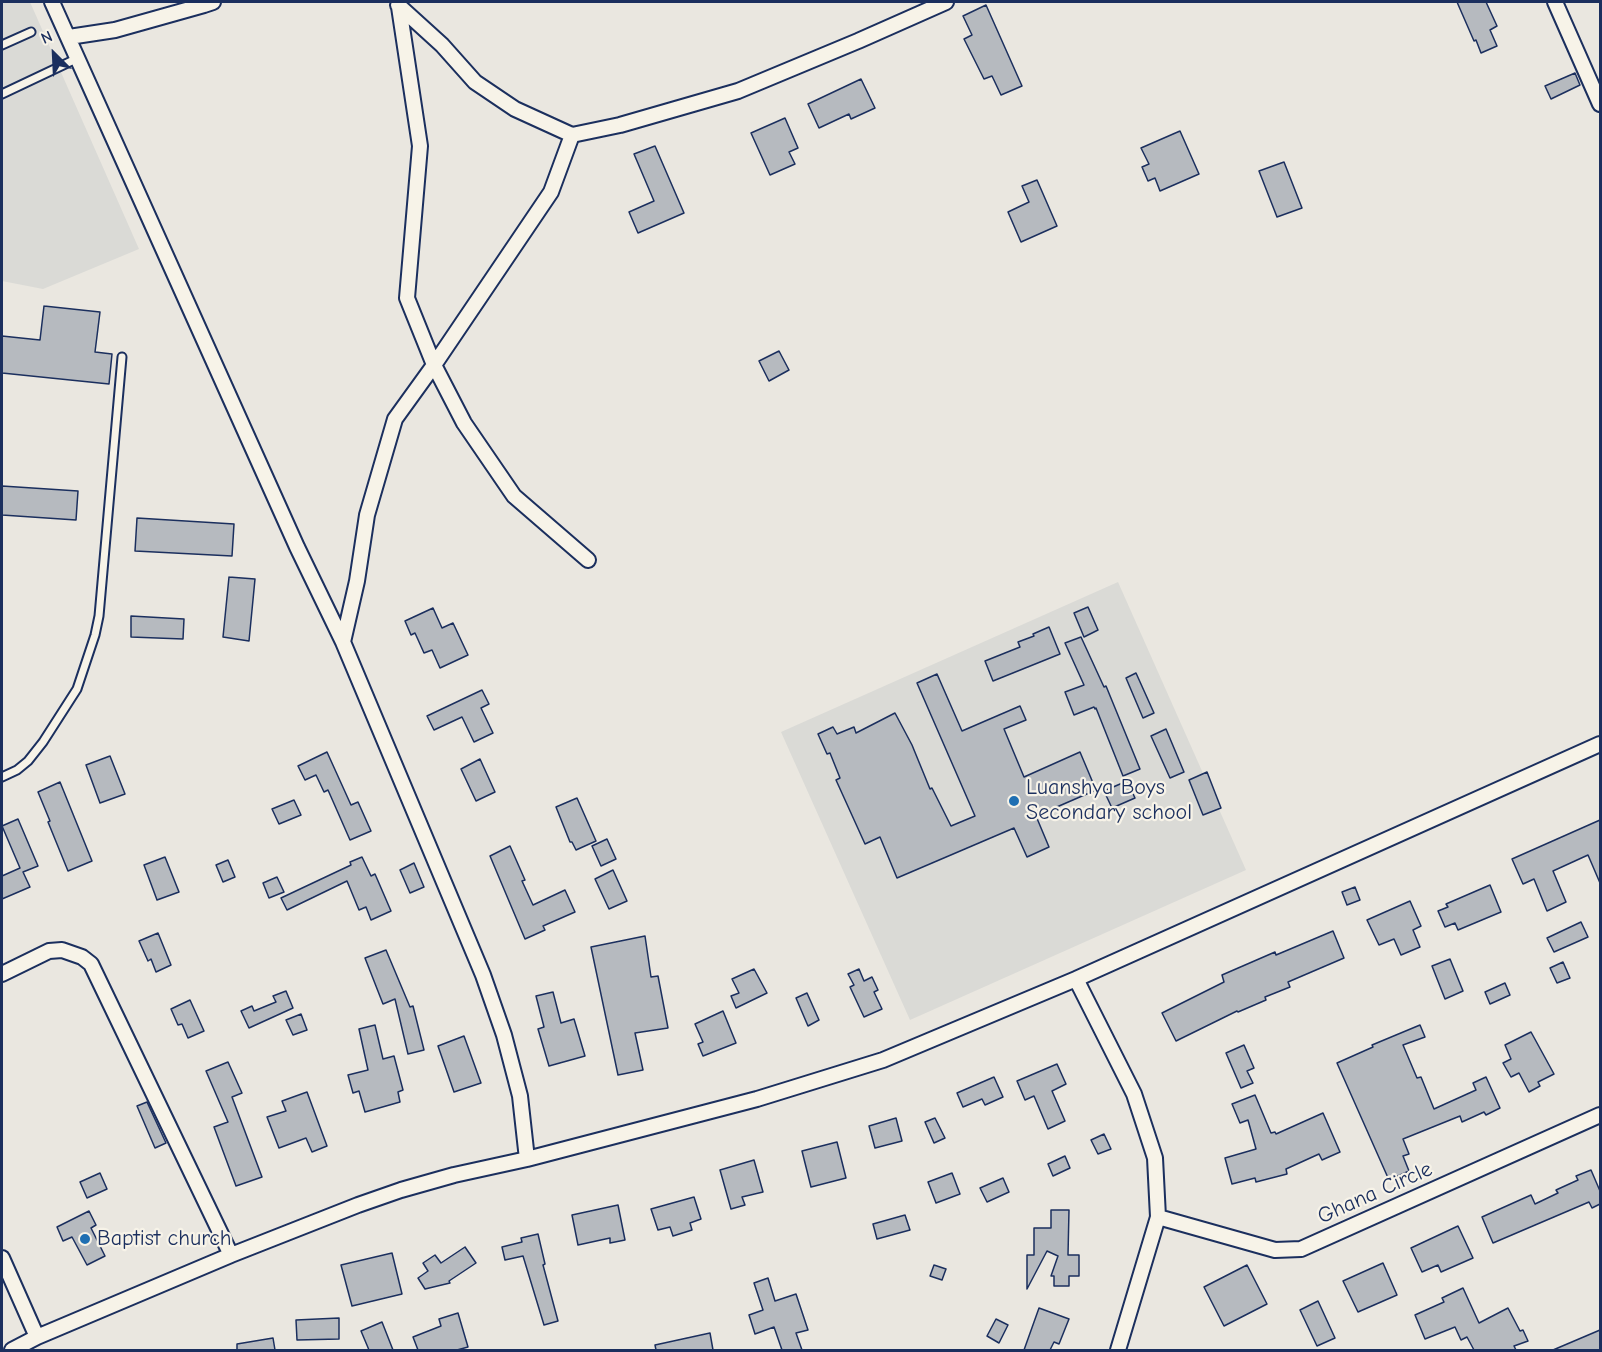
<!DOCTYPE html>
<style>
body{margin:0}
#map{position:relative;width:1602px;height:1352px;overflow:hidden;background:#eae7e0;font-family:"Comic Neue",sans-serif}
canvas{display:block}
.frame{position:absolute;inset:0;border:3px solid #1b2f5e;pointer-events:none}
.north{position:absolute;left:24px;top:24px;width:60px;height:60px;-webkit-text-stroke:4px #f7f3e8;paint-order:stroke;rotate:336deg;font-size:16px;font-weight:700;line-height:24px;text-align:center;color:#1b2f5e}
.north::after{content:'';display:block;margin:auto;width:21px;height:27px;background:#1b2f5e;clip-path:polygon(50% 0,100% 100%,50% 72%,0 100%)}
</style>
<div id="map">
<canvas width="1602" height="1352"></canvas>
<div class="frame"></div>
<div class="north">N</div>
</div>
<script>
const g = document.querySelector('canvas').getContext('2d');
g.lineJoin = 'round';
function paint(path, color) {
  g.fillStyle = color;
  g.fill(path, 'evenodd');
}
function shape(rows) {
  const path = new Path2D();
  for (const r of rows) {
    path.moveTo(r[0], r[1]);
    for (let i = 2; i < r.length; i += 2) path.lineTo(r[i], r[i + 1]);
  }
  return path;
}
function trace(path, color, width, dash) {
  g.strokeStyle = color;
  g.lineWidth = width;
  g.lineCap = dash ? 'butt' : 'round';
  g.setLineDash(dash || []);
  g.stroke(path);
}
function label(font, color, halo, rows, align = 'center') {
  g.font = font + ' "Comic Neue",sans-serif';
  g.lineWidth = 4.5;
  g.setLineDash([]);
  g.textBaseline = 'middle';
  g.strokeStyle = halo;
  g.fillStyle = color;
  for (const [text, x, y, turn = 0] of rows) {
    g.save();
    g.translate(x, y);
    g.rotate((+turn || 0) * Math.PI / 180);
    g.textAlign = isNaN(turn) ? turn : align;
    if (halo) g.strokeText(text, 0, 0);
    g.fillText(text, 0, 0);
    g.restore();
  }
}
paint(shape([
 [2,2,30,2,139,249,43,289,2,281],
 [1118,582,1246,870,910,1020,781,732]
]), '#dadad6');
const building = shape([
 [1457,2,1486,2,1497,26,1490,30,1497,46,1481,53,1476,40,1474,41,1457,2],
 [986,5,1022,86,1001,95,992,76,984,79,964,39,972,35,963,16,986,5],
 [1575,73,1580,85,1551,99,1545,86,1575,73],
 [861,79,875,108,851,119,849,114,819,128,808,104,861,79],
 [785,118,798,148,789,152,795,164,770,175,751,133,785,118],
 [1180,131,1199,174,1160,191,1155,178,1148,181,1142,167,1149,164,1141,148,1180,131],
 [655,146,684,213,638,233,629,212,654,201,634,154,655,146],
 [1284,162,1302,208,1277,217,1259,171,1284,162],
 [1037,180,1057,226,1021,242,1008,212,1029,202,1022,186,1037,180],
 [44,306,100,312,95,352,112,354,109,384,2,373,2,336,40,340,44,306],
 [779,351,789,370,769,381,759,361,779,351],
 [2,486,78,491,76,520,2,515,2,486],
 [137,518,234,524,232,556,135,551,137,518],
 [229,577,255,579,249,641,223,637,229,577],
 [1088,607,1098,630,1084,637,1074,613,1088,607],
 [433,608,442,628,453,623,468,655,440,668,432,650,424,653,415,633,411,635,405,621,433,608],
 [131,616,184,619,183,639,131,637,131,616],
 [1049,627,1060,654,993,681,985,661,1020,647,1018,642,1034,636,1033,634,1049,627],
 [1081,637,1104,687,1106,686,1140,769,1123,776,1096,708,1095,709,1094,707,1074,715,1065,692,1084,685,1065,643,1081,637],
 [1136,673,1154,713,1143,718,1126,678,1136,673],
 [937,674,962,731,1020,706,1026,720,1004,729,1024,777,1080,752,1096,790,1036,816,1049,847,1027,857,1014,828,897,878,880,837,865,844,836,780,840,778,830,753,827,754,818,734,833,727,837,734,854,727,856,733,895,713,912,745,930,789,932,788,951,826,975,816,917,683,937,674],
 [482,690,489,704,481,708,493,733,474,742,462,717,434,730,427,716,482,690],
 [1166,729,1184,772,1170,778,1151,736,1166,729],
 [327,752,351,805,358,802,371,831,350,840,328,790,324,792,316,775,305,780,298,766,327,752],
 [110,756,125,794,100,803,86,765,110,756],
 [480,759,495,792,476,801,461,769,480,759],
 [1207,772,1221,808,1203,815,1189,780,1207,772],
 [1127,781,1135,798,1112,808,1104,791,1127,781],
 [60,782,92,861,68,871,48,822,50,821,38,792,60,782],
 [577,798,596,841,576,850,572,842,570,842,556,807,577,798],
 [294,800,301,815,279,824,272,809,294,800],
 [18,819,38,866,23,872,30,887,2,899,2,876,20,868,2,826,18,819],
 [1600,820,1600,883,1588,855,1553,871,1566,902,1547,911,1534,879,1523,884,1512,859,1600,820],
 [607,839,616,859,601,866,592,846,607,839],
 [510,846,525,880,522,881,533,905,565,890,575,912,543,926,545,930,525,939,490,856,510,846],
 [165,857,179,892,157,900,144,865,165,857],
 [362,857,371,876,375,874,391,911,371,920,366,907,359,910,347,881,287,910,281,898,351,865,350,862,362,857],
 [228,860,235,877,223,882,216,865,228,860],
 [414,863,424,887,410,893,400,870,414,863],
 [613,870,627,901,609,909,595,879,613,870],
 [277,877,284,892,269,898,263,883,277,877],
 [1490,885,1501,912,1458,930,1455,923,1445,927,1438,911,1448,907,1446,904,1490,885],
 [1355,887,1360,900,1347,905,1342,892,1355,887],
 [1410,901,1421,926,1413,930,1420,947,1401,955,1394,939,1379,945,1367,920,1410,901],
 [1581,922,1588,937,1554,952,1547,938,1581,922],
 [1333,931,1344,958,1288,982,1290,987,1265,997,1266,1000,1238,1012,1237,1011,1176,1041,1162,1013,1224,982,1222,975,1275,952,1276,955,1333,931],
 [158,933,171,965,156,972,151,959,148,961,139,941,158,933],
 [645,936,651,977,658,976,668,1028,635,1033,643,1070,618,1075,591,947,645,936],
 [386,950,410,1007,413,1006,424,1050,408,1054,395,999,383,1004,365,958,386,950],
 [1450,959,1463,991,1445,999,1432,966,1450,959],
 [1563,962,1570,978,1557,983,1550,968,1563,962],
 [754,969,767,993,736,1008,731,996,739,993,732,979,754,969],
 [859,969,864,981,872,977,878,990,874,992,882,1009,864,1017,850,987,854,985,848,974,859,969],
 [1505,983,1510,995,1490,1004,1485,992,1505,983],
 [286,991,293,1008,249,1028,241,1011,252,1006,254,1011,276,1002,273,996,286,991],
 [553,992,561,1023,574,1019,585,1056,549,1066,538,1029,544,1027,536,996,553,992],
 [807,993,819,1020,808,1026,796,998,807,993],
 [190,1000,204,1031,188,1038,182,1024,178,1025,171,1009,190,1000],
 [723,1011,736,1043,703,1056,698,1044,703,1042,695,1024,723,1011],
 [301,1014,307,1030,293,1035,286,1020,301,1014],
 [375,1025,383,1059,394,1056,403,1090,398,1092,400,1102,365,1112,359,1091,353,1093,348,1075,368,1070,359,1029,375,1025],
 [1420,1025,1425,1037,1403,1045,1417,1078,1421,1077,1434,1109,1476,1090,1473,1083,1486,1077,1500,1108,1486,1115,1484,1112,1462,1122,1460,1116,1403,1139,1409,1154,1403,1156,1409,1171,1389,1180,1337,1063,1373,1047,1372,1045,1420,1025],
 [1531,1032,1554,1074,1538,1082,1540,1086,1529,1092,1519,1073,1511,1077,1503,1063,1511,1059,1505,1045,1531,1032],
 [464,1036,481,1083,454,1092,438,1046,464,1036],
 [1244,1045,1254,1068,1247,1071,1253,1083,1241,1088,1226,1053,1244,1045],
 [228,1062,242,1093,232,1097,262,1177,236,1186,214,1127,228,1122,206,1071,228,1062],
 [1057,1064,1066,1084,1052,1091,1065,1121,1048,1129,1034,1096,1025,1100,1017,1081,1057,1064],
 [994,1077,1003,1097,985,1105,982,1099,963,1107,957,1093,994,1077],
 [307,1092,327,1146,312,1152,306,1138,279,1148,267,1117,286,1111,282,1101,307,1092],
 [1255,1095,1271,1133,1275,1132,1276,1134,1323,1113,1340,1152,1322,1160,1319,1154,1286,1169,1287,1174,1256,1182,1255,1178,1232,1184,1225,1158,1256,1149,1248,1120,1240,1123,1232,1104,1255,1095],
 [147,1102,166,1143,155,1148,137,1106,147,1102],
 [896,1118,902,1141,875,1148,869,1126,896,1118],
 [935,1118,945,1138,934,1143,925,1122,935,1118],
 [1104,1134,1111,1149,1098,1154,1091,1140,1104,1134],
 [837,1142,846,1178,811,1187,802,1151,837,1142],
 [1065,1156,1070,1168,1053,1176,1048,1164,1065,1156],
 [754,1160,763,1192,742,1197,745,1205,731,1209,720,1170,754,1160],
 [1591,1170,1600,1191,1600,1204,1592,1208,1589,1202,1493,1243,1482,1217,1531,1195,1535,1204,1558,1193,1556,1190,1578,1180,1576,1176,1591,1170],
 [100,1173,107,1189,87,1198,80,1182,100,1173],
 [952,1173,960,1194,936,1203,928,1182,952,1173],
 [1003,1178,1009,1192,987,1202,980,1188,1003,1178],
 [694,1197,701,1219,690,1223,692,1230,673,1236,670,1227,658,1230,651,1209,694,1197],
 [618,1205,625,1240,610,1243,610,1238,578,1245,572,1215,618,1205],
 [1051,1210,1069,1210,1068,1255,1079,1255,1079,1276,1069,1276,1069,1286,1054,1286,1054,1276,1051,1276,1058,1256,1047,1251,1027,1289,1027,1255,1034,1255,1034,1228,1051,1228,1051,1210],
 [89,1211,96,1225,91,1228,105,1256,87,1265,72,1237,63,1241,57,1227,89,1211],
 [905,1215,910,1230,877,1239,873,1224,905,1215],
 [1458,1226,1473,1258,1441,1272,1438,1265,1422,1272,1411,1248,1458,1226],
 [538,1234,545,1264,543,1265,558,1321,544,1325,523,1256,505,1260,502,1247,522,1242,521,1238,538,1234],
 [465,1247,476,1263,449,1281,450,1283,425,1289,418,1278,428,1271,423,1263,435,1255,441,1263,465,1247],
 [392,1253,402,1294,352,1306,341,1265,392,1253],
 [1383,1263,1397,1295,1358,1312,1343,1281,1383,1263],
 [934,1265,946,1269,942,1280,930,1276,934,1265],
 [1247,1265,1267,1304,1224,1326,1204,1287,1247,1265],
 [768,1278,775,1301,796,1294,808,1330,796,1333,802,1350,782,1350,774,1327,755,1334,749,1315,763,1310,754,1283,768,1278],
 [1463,1288,1479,1323,1508,1308,1520,1331,1523,1330,1528,1341,1514,1346,1516,1350,1474,1350,1467,1337,1461,1340,1455,1327,1425,1339,1415,1315,1444,1302,1442,1298,1463,1288],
 [1318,1301,1335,1338,1317,1346,1300,1310,1318,1301],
 [1039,1308,1069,1319,1059,1344,1054,1342,1050,1350,1024,1350,1039,1308],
 [458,1313,468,1347,457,1350,418,1350,413,1337,441,1326,439,1319,458,1313],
 [339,1318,339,1339,297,1340,296,1320,339,1318],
 [996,1319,1008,1325,999,1343,987,1336,996,1319],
 [382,1322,393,1350,369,1350,361,1331,382,1322],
 [1600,1330,1600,1350,1553,1350,1600,1330],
 [710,1333,713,1350,656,1350,655,1345,710,1333],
 [273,1338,275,1350,237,1350,237,1344,273,1338]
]);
paint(building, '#b6babf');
trace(building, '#1b2f5e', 1.5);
const lane = shape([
 [2,45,31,32],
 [2,94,78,58],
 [2,777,17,770,28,761,43,742,77,689,95,635,99,616,122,357]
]);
const street = shape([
 [52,2,297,547,343,642,483,975,504,1035,520,1096,527,1159],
 [1555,2,1600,104],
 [398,5,442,45,475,82,515,109,572,135],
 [399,7,420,146,407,298,434,365,464,423,514,496,588,560],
 [69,37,115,30,204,5,213,2],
 [343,642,357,581,367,515,395,419,434,365,551,192,572,135,620,125,738,91,858,41,946,2],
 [2,974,49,951,62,950,82,957,91,964,231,1255],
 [1076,979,1134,1094,1155,1158,1158,1217,1118,1350],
 [1158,1217,1275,1250,1301,1249,1600,1115],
 [2,1258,37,1337],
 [12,1350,37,1337,231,1255,358,1205,401,1190,454,1175,527,1159,757,1099,883,1060,1076,979,1600,744]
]);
trace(lane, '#1b2f5e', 11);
trace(street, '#1b2f5e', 18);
trace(lane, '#f7f3e8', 7);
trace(street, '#f7f3e8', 14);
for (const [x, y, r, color] of [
 [1014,801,6,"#1f6fb2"],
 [85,1239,6,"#1f6fb2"]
]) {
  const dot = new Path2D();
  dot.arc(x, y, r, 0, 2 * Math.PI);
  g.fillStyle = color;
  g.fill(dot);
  trace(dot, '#f7f3e8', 2);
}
label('22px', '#1b2f5e', '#f7f3e8', [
 ["Luanshya Boys",1026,788],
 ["Secondary school",1026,813],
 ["Baptist church",97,1239]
], 'left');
label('22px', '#1b2f5e', '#f7f3e8', [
 ["Ghana Circle",1375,1193,-24]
]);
</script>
